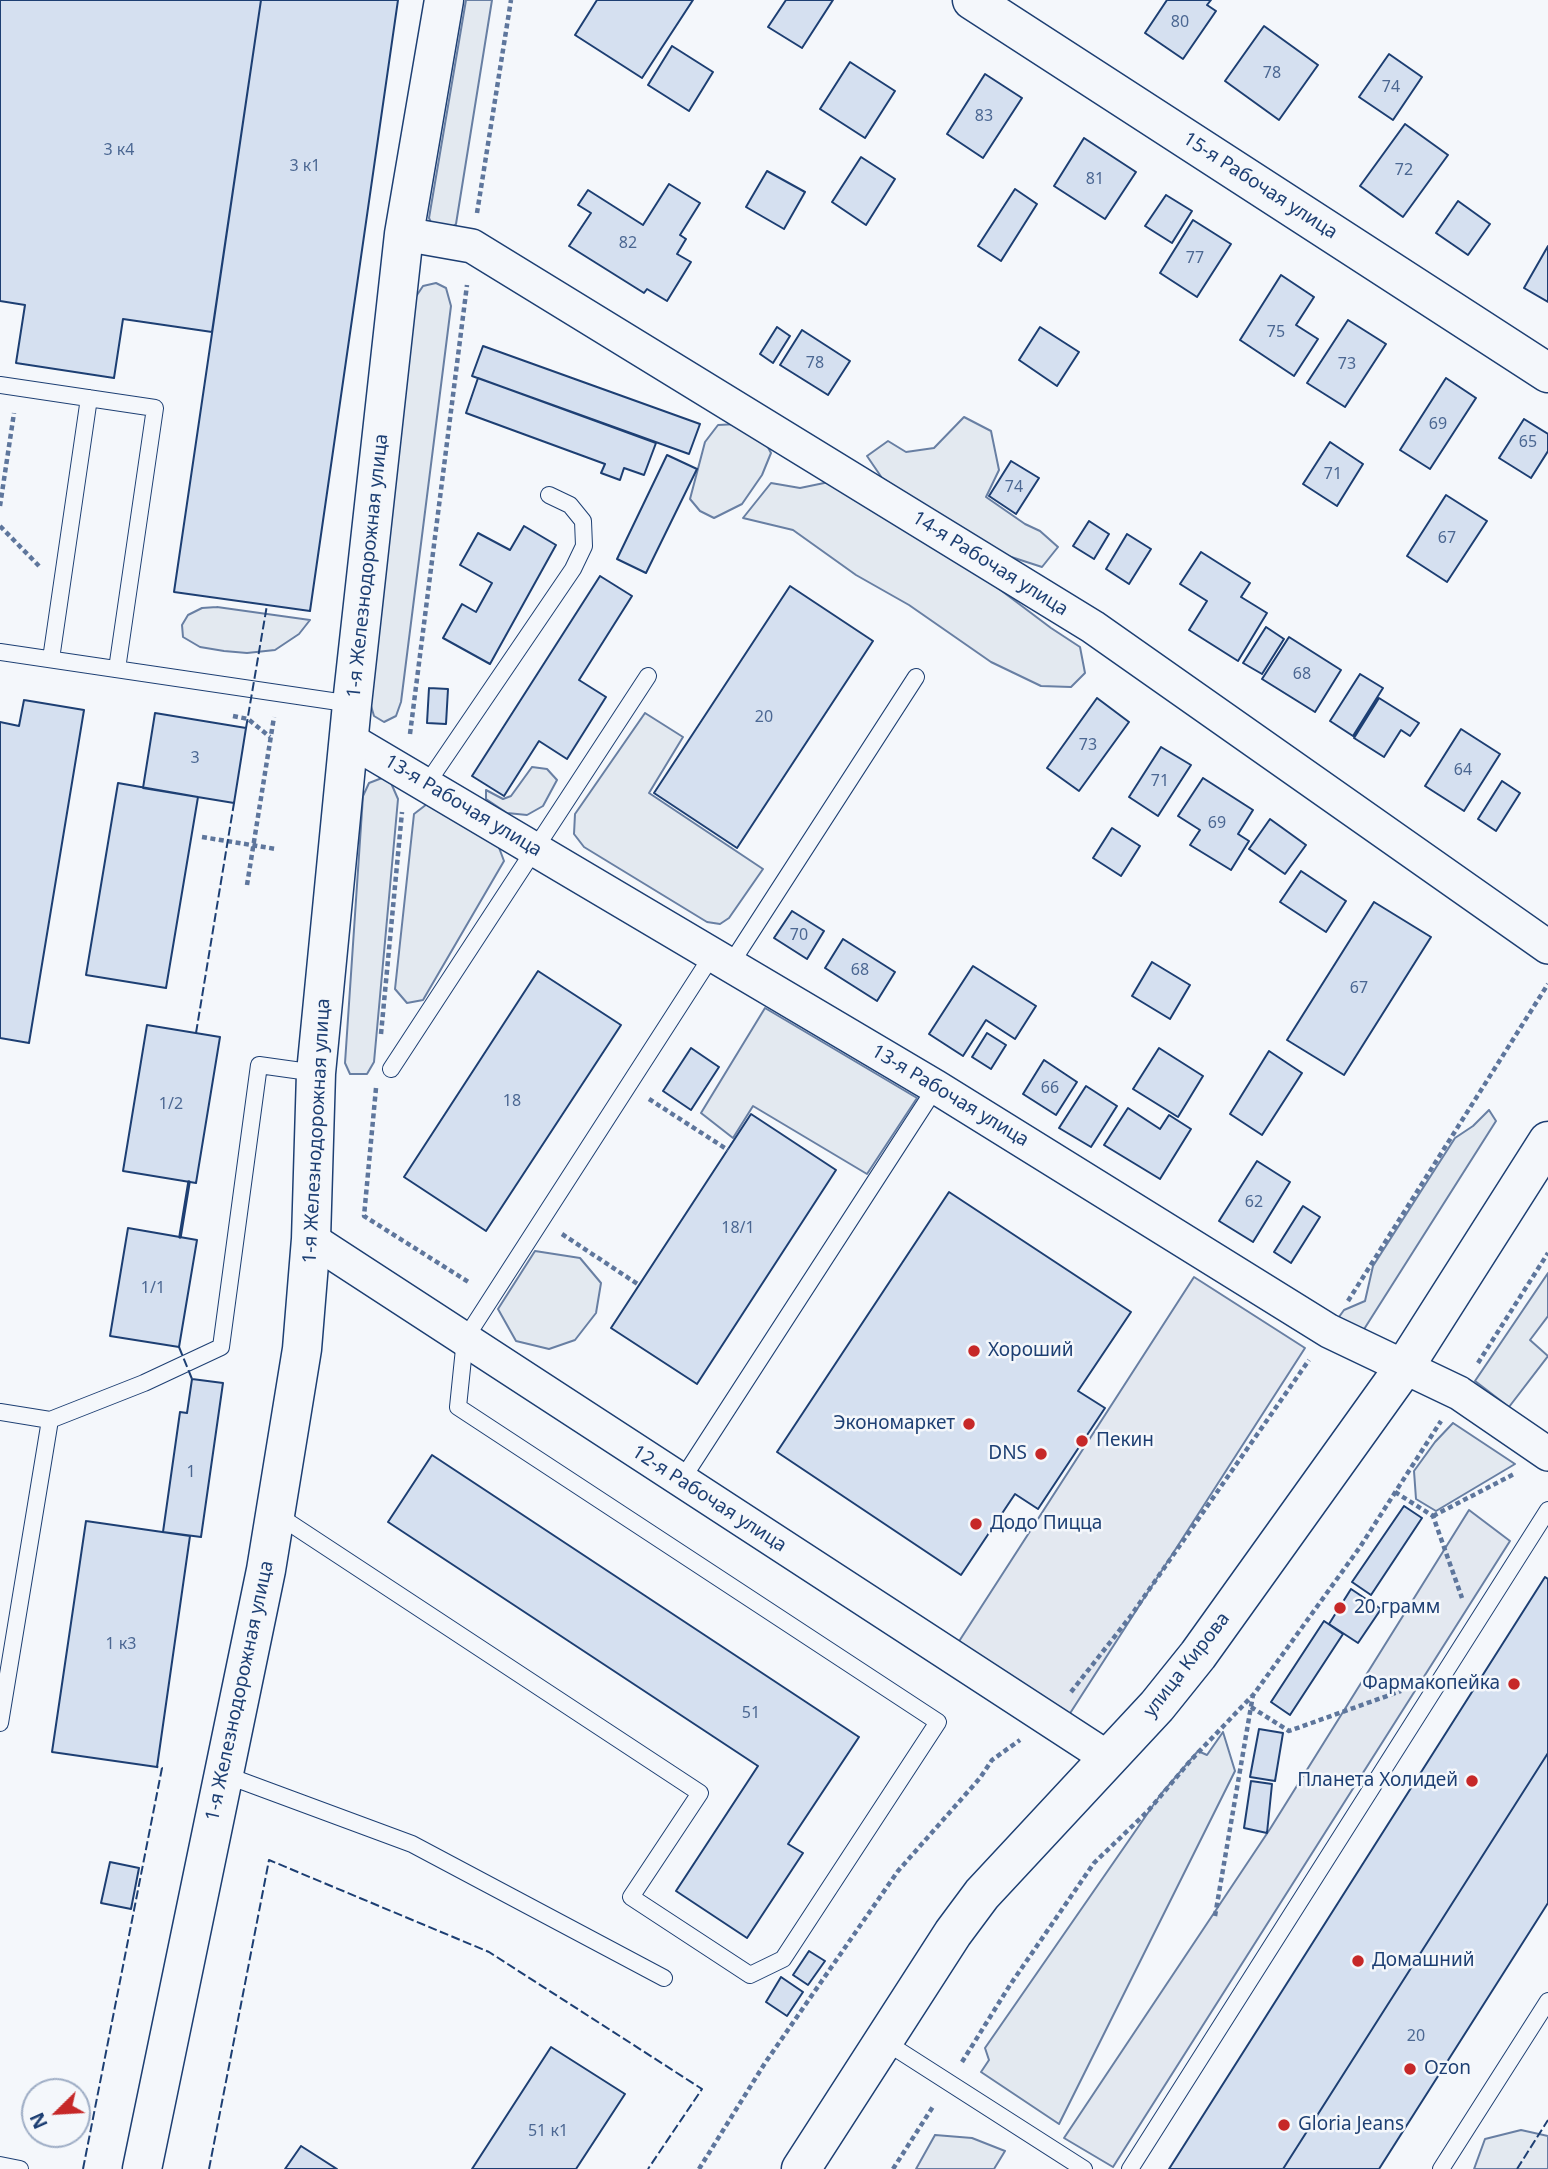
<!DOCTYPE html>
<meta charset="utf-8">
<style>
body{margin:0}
#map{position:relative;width:1548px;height:2169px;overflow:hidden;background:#f4f7fb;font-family:"Noto Sans",sans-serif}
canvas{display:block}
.north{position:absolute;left:21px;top:2078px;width:70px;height:70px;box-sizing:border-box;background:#f4f7fb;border:2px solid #9eadc5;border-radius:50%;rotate:246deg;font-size:19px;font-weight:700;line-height:28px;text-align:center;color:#1d3f73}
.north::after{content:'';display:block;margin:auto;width:24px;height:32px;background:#c62828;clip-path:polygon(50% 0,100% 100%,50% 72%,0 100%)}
</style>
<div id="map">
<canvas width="1548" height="2169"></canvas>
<div class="north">N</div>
</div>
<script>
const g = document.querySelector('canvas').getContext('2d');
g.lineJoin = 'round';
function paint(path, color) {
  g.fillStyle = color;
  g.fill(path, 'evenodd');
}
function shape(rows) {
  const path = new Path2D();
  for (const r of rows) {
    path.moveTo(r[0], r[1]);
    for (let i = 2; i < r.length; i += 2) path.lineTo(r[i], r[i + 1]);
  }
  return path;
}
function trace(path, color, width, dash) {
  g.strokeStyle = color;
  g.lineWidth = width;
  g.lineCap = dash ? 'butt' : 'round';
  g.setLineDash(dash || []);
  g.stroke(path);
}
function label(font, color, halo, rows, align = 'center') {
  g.font = font + ' "Noto Sans",sans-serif';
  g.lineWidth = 5;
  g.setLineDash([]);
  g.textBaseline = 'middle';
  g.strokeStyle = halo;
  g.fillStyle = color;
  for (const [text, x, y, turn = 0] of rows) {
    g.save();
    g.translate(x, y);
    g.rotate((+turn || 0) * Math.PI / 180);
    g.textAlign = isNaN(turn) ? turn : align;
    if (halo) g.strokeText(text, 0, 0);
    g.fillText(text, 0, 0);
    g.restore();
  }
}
const green = shape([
 [466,0,492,0,456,224,445,234,435,232,429,218,466,0],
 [436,283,446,288,451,306,401,702,396,716,384,722,374,716,369,699,415,298,423,286,436,283],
 [964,417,991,431,999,470,986,497,1025,524,1040,531,1058,547,1042,567,999,553,882,478,867,456,888,441,906,452,934,448,964,417],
 [738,424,764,440,771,453,762,475,742,504,714,518,700,511,690,499,705,442,718,425,738,424],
 [829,482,958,558,1051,628,1080,647,1085,673,1071,687,1041,686,991,662,909,605,856,575,793,530,743,518,771,483,800,488,829,482],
 [217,607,310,620,299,634,275,650,247,653,224,651,200,647,183,637,182,625,188,615,202,608,217,607],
 [645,713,683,737,649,793,763,869,729,918,720,924,707,922,584,847,574,834,575,814,645,713],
 [532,767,547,769,557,780,543,806,527,815,507,813,486,799,486,790,503,799,511,796,532,767],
 [382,778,391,783,398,799,374,1062,367,1074,350,1074,345,1063,363,796,369,783,382,778],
 [427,804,498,845,504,861,423,1000,407,1003,395,989,414,814,427,804],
 [765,1008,917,1098,867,1174,753,1106,733,1138,701,1113,765,1008],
 [1489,1110,1496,1121,1361,1334,1336,1321,1344,1310,1365,1301,1373,1266,1455,1138,1473,1126,1489,1110],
 [535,1251,580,1258,601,1283,596,1313,575,1340,549,1349,516,1341,498,1309,535,1251],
 [1548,1273,1548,1316,1530,1340,1548,1356,1509,1407,1475,1381,1548,1273],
 [1453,1423,1515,1464,1436,1511,1416,1499,1414,1471,1435,1442,1453,1423],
 [1223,1732,1235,1771,1059,2124,981,2072,989,2060,985,2048,1161,1794,1198,1751,1207,1755,1223,1732],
 [1521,2130,1548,2136,1548,2169,1474,2169,1485,2139,1521,2130],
 [935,2135,972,2138,1005,2151,994,2169,916,2169,935,2135]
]);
paint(green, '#e3e9f0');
trace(green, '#687fa3', 2);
const parking = shape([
 [1194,1277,1305,1348,1067,1718,956,1646,1194,1277],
 [1469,1510,1510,1541,1113,2167,1064,2138,1270,1829,1469,1510]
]);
paint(parking, '#e3e8f0');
trace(parking, '#687fa3', 2);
const building = shape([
 [0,0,261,0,212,332,123,319,114,378,16,363,25,305,0,301,0,0],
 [261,0,398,0,310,611,174,592,261,0],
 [597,0,693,0,642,78,575,35,597,0],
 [786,0,833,0,802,48,768,27,786,0],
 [1167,0,1211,0,1207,5,1216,11,1183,59,1145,33,1167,0],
 [1264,26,1318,65,1279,120,1225,81,1264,26],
 [672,46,713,72,689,111,648,85,672,46],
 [1389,54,1422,77,1393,120,1359,97,1389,54],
 [850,62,895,91,865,138,820,109,850,62],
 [985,74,1022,98,983,158,947,134,985,74],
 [1405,124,1448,155,1403,217,1360,186,1405,124],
 [1084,138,1136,172,1105,219,1054,186,1084,138],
 [861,157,895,179,866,225,832,202,861,157],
 [767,171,805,192,784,229,746,207,767,171],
 [669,184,700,203,680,235,686,239,677,254,691,262,667,301,647,289,644,293,569,246,591,213,578,205,588,190,643,225,669,184],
 [1015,189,1037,204,1001,261,978,246,1015,189],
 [1166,195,1192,211,1172,243,1145,226,1166,195],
 [1458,201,1490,224,1468,255,1436,233,1458,201],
 [1193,220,1231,244,1197,297,1160,273,1193,220],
 [1548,246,1548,302,1524,288,1548,246],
 [1281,275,1314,297,1296,325,1318,339,1294,376,1240,340,1281,275],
 [1348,320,1386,344,1345,407,1307,383,1348,320],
 [777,327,790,336,773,363,760,354,777,327],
 [1040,327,1079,352,1057,386,1019,360,1040,327],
 [802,330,850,361,828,395,780,365,802,330],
 [483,346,700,424,689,454,472,376,483,346],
 [478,378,656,443,644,475,624,468,620,480,601,473,605,464,466,413,478,378],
 [1446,378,1476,398,1430,469,1400,450,1446,378],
 [1524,419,1548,434,1548,451,1531,478,1499,458,1524,419],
 [1330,442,1363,464,1337,506,1303,484,1330,442],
 [667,455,697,469,646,573,617,559,667,455],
 [1011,461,1039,478,1016,514,989,496,1011,461],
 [1446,495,1487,521,1447,582,1407,556,1446,495],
 [1089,521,1109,534,1094,559,1073,546,1089,521],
 [524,526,556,545,490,664,443,638,462,604,476,612,492,583,460,565,478,533,510,550,524,526],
 [1127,534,1151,549,1129,584,1106,569,1127,534],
 [1201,552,1250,583,1241,597,1267,613,1238,661,1189,630,1207,601,1180,584,1201,552],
 [600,576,632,596,579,680,606,697,567,759,539,741,504,796,472,776,600,576],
 [790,586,873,641,737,848,654,793,790,586],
 [1266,627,1284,639,1262,674,1243,663,1266,627],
 [1289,637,1341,670,1315,712,1262,679,1289,637],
 [1360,674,1383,688,1353,736,1330,721,1360,674],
 [429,688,448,689,446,724,427,723,429,688],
 [1097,698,1129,722,1079,791,1047,768,1097,698],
 [1379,698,1419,723,1410,736,1401,730,1384,757,1354,738,1379,698],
 [24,700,84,710,29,1043,0,1038,0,722,19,726,24,700],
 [155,713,246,728,234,803,143,788,155,713],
 [1461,729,1500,754,1464,811,1425,786,1461,729],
 [1161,747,1191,765,1158,816,1129,797,1161,747],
 [1203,778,1253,810,1238,834,1249,841,1231,870,1190,845,1200,830,1178,816,1203,778],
 [1502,781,1520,793,1496,831,1478,819,1502,781],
 [118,783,198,797,166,988,86,975,118,783],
 [1270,819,1306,845,1285,874,1249,849,1270,819],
 [1112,828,1140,846,1121,876,1093,858,1112,828],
 [1301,871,1346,901,1326,932,1280,902,1301,871],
 [1374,902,1431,937,1344,1075,1287,1040,1374,902],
 [792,911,824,931,807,959,774,938,792,911],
 [843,939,895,972,877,1001,825,968,843,939],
 [1152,962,1190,985,1170,1019,1132,996,1152,962],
 [973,966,1036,1006,1015,1039,986,1020,963,1056,929,1034,973,966],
 [538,971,621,1025,486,1231,404,1177,538,971],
 [147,1025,220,1037,196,1183,123,1171,147,1025],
 [987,1033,1006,1045,991,1069,972,1057,987,1033],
 [691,1048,719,1067,691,1110,663,1091,691,1048],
 [1159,1048,1203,1076,1178,1117,1133,1089,1159,1048],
 [1269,1051,1302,1073,1262,1135,1230,1114,1269,1051],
 [1044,1060,1077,1082,1056,1115,1023,1094,1044,1060],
 [1086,1086,1117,1106,1091,1147,1059,1128,1086,1086],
 [1128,1108,1160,1129,1169,1115,1191,1129,1160,1179,1104,1145,1128,1108],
 [751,1114,836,1170,697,1384,611,1328,751,1114],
 [1257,1161,1290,1182,1253,1242,1219,1221,1257,1161],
 [949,1192,1131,1312,1078,1391,1105,1408,1038,1509,1015,1494,961,1575,777,1452,949,1192],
 [1303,1206,1320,1217,1291,1263,1274,1252,1303,1206],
 [128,1228,197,1240,179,1347,110,1336,128,1228],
 [192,1379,223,1383,201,1537,163,1532,180,1412,187,1413,192,1379],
 [432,1455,859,1737,788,1844,803,1853,747,1938,676,1891,758,1766,388,1522,432,1455],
 [1404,1506,1422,1518,1371,1595,1352,1582,1404,1506],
 [86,1521,190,1536,157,1767,52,1752,86,1521],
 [1545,1577,1548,1579,1548,1753,1283,2169,1169,2169,1545,1577],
 [1351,1589,1381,1609,1358,1643,1329,1624,1351,1589],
 [1324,1621,1343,1634,1290,1715,1271,1702,1324,1621],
 [1259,1729,1283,1733,1275,1781,1250,1777,1259,1729],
 [1548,1753,1548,1903,1379,2169,1283,2169,1548,1753],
 [1251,1781,1272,1784,1267,1833,1244,1828,1251,1781],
 [110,1862,139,1868,131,1909,101,1903,110,1862],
 [809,1951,825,1961,808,1985,793,1975,809,1951],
 [781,1977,803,1992,787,2016,766,2002,781,1977],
 [551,2047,625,2094,576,2169,472,2169,551,2047],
 [301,2146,337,2169,285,2169,301,2146]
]);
paint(building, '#d5e0f0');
trace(building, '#1d3f73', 2);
const lane = shape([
 [0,385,155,408,117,669],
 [0,652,352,704],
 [51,659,89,398],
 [426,785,573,569,584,546,583,521,570,505,549,495],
 [730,965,916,677],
 [391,1069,648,676],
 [0,1412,50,1420,144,1383,221,1347,259,1065,316,1073],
 [681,1481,936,1087],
 [276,1514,700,1793,631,1897,750,1975,783,1959,938,1722,458,1407,465,1339,713,954],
 [0,1723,50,1420],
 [223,1774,412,1844,664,1978],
 [884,2041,1084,2169],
 [0,2165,20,2169],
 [1130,2169,1548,1510],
 [1441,2169,1548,2001]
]);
const street = shape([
 [404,234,472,246,1093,627,1548,947],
 [350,740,936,1087,1329,1331,1459,1393,1548,1454],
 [311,1239,1108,1758]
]);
const secondary = shape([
 [972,0,1548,373],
 [142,2169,266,1570,302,1349,311,1239,316,1073,352,704,404,234,444,0]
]);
const primary = shape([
 [801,2169,953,1933,982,1894,1157,1706,1198,1655,1405,1366,1548,1141]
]);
trace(lane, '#1d3f73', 18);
trace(street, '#1d3f73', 36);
trace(secondary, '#1d3f73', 41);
trace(primary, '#1d3f73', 41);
trace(shape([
 [477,213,511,0],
 [0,506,14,413],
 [0,526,39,566],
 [233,716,248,719,270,737],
 [410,734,467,285],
 [202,837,276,849],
 [247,885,274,717],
 [381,1034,402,812],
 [376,1088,364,1216,470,1283],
 [649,1099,728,1150],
 [562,1234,639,1285],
 [1348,1301,1548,984],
 [1478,1363,1548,1253],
 [1395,1492,1433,1516,1462,1598],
 [1433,1516,1516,1473],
 [1071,1692,1130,1617,1309,1360],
 [1251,1707,1289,1731,1401,1691],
 [1215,1916,1253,1695],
 [962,2062,1010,1985,1094,1863,1148,1811,1191,1760,1254,1694,1360,1547,1441,1421],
 [699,2169,765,2063,898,1871,980,1778,992,1760,1020,1740],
 [893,2169,934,2105]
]), '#5e769c', 4.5, [5, 3.5]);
trace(lane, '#f4f7fb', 16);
trace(street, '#f4f7fb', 33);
trace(secondary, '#f4f7fb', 38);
trace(primary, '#f4f7fb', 38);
trace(shape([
 [246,728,267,605],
 [196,1033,234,803],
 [179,1347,192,1379],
 [83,2169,162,1768,157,1767],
 [209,2169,269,1860,489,1952,702,2089,648,2169],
 [1517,2169,1548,2120]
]), '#1d3f73', 2, [9, 3.5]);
trace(shape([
 [180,1237,189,1182]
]), '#1d3f73', 3.5);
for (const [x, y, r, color] of [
 [974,1351,7,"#c62828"],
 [969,1424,7,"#c62828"],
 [1082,1441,7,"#c62828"],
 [1041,1454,7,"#c62828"],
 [976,1524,7,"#c62828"],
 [1340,1608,7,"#c62828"],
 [1514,1684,7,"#c62828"],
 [1472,1781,7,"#c62828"],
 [1358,1961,7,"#c62828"],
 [1410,2069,7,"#c62828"],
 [1284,2125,7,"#c62828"]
]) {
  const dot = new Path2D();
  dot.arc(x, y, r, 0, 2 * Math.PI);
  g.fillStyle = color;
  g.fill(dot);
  trace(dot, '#f4f7fb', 2.5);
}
label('16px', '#4b6792', null, [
 ["80",1180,22],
 ["78",1272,73],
 ["74",1391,87],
 ["83",984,116],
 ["3 к4",119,150],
 ["3 к1",305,166],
 ["72",1404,170],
 ["81",1095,179],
 ["82",628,243],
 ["77",1195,258],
 ["75",1276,332],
 ["78",815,363],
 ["73",1347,364],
 ["69",1438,424],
 ["65",1528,442],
 ["71",1333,474],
 ["74",1014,487],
 ["67",1447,538],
 ["68",1302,674],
 ["20",764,717],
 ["73",1088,745],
 ["3",195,758],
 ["64",1463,770],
 ["71",1160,781],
 ["69",1217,823],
 ["70",799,935],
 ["68",860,970],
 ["67",1359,988],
 ["66",1050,1088],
 ["18",512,1101],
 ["1/2",171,1104],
 ["62",1254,1202],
 ["18/1",738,1228],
 ["1/1",153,1288],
 ["1",191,1472],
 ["1 к3",121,1644],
 ["51",751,1713],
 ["20",1416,2036],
 ["51 к1",548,2131]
]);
label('19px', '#1d3f73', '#f4f7fb', [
 ["15-я Рабочая улица",1260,186,33],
 ["14-я Рабочая улица",990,564,32],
 ["1-я Железнодорожная улица",368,566,-84],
 ["13-я Рабочая улица",463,806,31],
 ["13-я Рабочая улица",950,1096,31],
 ["1-я Железнодорожная улица",317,1131,-87],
 ["12-я Рабочая улица",709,1499,33],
 ["улица Кирова",1187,1665,-52],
 ["1-я Железнодорожная улица",240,1691,-78]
]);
label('19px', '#1d3f73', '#f4f7fb', [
 ["Хороший",988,1351],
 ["Экономаркет",955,1424,"right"],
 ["Пекин",1096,1441],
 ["DNS",1027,1454,"right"],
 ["Додо Пицца",990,1524],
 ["20 грамм",1354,1608],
 ["Фармакопейка",1500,1684,"right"],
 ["Планета Холидей",1458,1781,"right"],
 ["Домашний",1372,1961],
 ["Ozon",1424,2069],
 ["Gloria Jeans",1298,2125]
], 'left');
</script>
